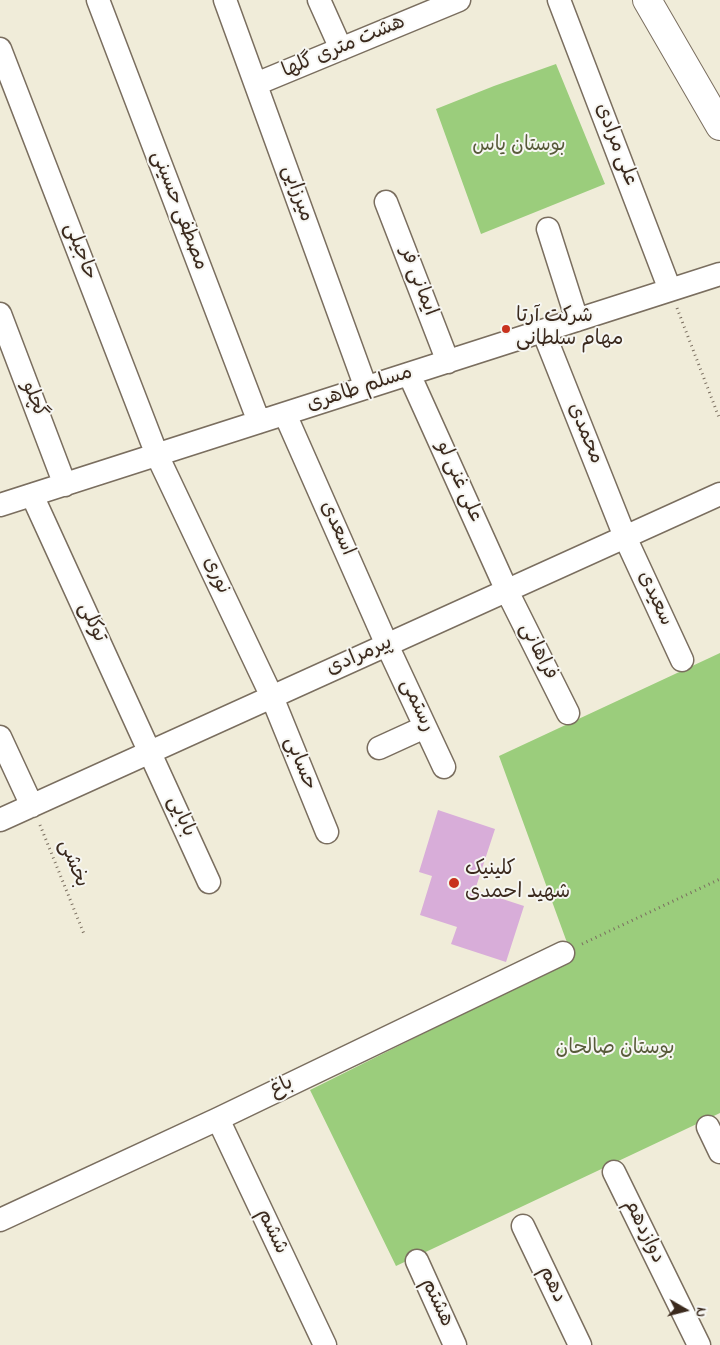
<!DOCTYPE html>
<meta charset="utf-8">
<style>
body{margin:0}
#map{position:relative;width:720px;height:1345px;overflow:hidden;background:#f0ecd9;font-family:"Indie Flower",sans-serif}
canvas{display:block}
.north{position:absolute;left:660px;top:1285px;width:50px;height:50px;-webkit-text-stroke:4px #f6f6f2;paint-order:stroke;rotate:98deg;font-size:14px;font-weight:700;line-height:20px;text-align:center;color:#3b2a1e}
.north::after{content:'';display:block;margin:auto;width:18px;height:22px;background:#3b2a1e;clip-path:polygon(50% 0,100% 100%,50% 72%,0 100%)}
</style>
<div id="map">
<canvas width="720" height="1345"></canvas>
<div class="north">N</div>
</div>
<script>
const g = document.querySelector('canvas').getContext('2d');
g.lineJoin = 'round';
function paint(path, color) {
  g.fillStyle = color;
  g.fill(path, 'evenodd');
}
function shape(rows) {
  const path = new Path2D();
  for (const r of rows) {
    path.moveTo(r[0], r[1]);
    for (let i = 2; i < r.length; i += 2) path.lineTo(r[i], r[i + 1]);
  }
  return path;
}
function trace(path, color, width, dash) {
  g.strokeStyle = color;
  g.lineWidth = width;
  g.lineCap = dash ? 'butt' : 'round';
  g.setLineDash(dash || []);
  g.stroke(path);
}
function label(font, color, halo, rows, align = 'center') {
  g.font = font + ' "Indie Flower","Playpen Sans Arabic",sans-serif';
  g.lineWidth = 4;
  g.setLineDash([]);
  g.textBaseline = 'middle';
  g.strokeStyle = halo;
  g.fillStyle = color;
  for (const [text, x, y, turn = 0] of rows) {
    g.save();
    g.translate(x, y);
    g.rotate((+turn || 0) * Math.PI / 180);
    g.textAlign = isNaN(turn) ? turn : align;
    if (halo) g.strokeText(text, 0, 0);
    g.fillText(text, 0, 0);
    g.restore();
  }
}
paint(shape([
 [556,64,605,184,481,234,436,109,494,86],
 [720,653,720,1113,396,1266,310,1090,573,959,499,756]
]), '#9bcd7c');
paint(shape([
 [438,810,495,829,475,890,524,906,506,962,451,944,457,927,420,915,432,876,419,872]
]), '#d8add9');
const street = shape([
 [98,0,259,422],
 [225,0,366,388],
 [319,0,341,49],
 [559,0,670,290],
 [0,49,157,455,272,697,327,832],
 [256,84,459,0],
 [386,202,448,362],
 [548,229,577,320],
 [0,314,65,485],
 [543,331,625,537,682,660],
 [409,374,507,591,568,713],
 [285,414,387,645,444,767],
 [32,495,209,882],
 [0,505,720,274],
 [0,737,32,806],
 [379,748,425,727],
 [0,820,720,494],
 [218,1119,325,1345],
 [708,1127,720,1152],
 [614,1172,699,1345],
 [0,1220,218,1119,563,953],
 [523,1226,580,1345],
 [417,1261,455,1345]
]);
const secondary = shape([
 [647,0,720,126]
]);
trace(street, '#7a6e5f', 25);
trace(secondary, '#7a6e5f', 30);
trace(shape([
 [677,308,720,420],
 [40,825,84,934],
 [582,944,720,879]
]), '#7a6e5f', 3, [1, 4]);
trace(street, '#fff', 22);
trace(secondary, '#fff', 28);
for (const [x, y, r, color] of [
 [506,329,5,"#c8321e"],
 [454,883,6,"#c8321e"]
]) {
  const dot = new Path2D();
  dot.arc(x, y, r, 0, 2 * Math.PI);
  g.fillStyle = color;
  g.fill(dot);
  trace(dot, '#f6f6f2', 2);
}
label('20px', '#3b2a1e', '#f6f6f2', [
 ["هشت متری گلها",344,48,-23],
 ["علی مرادی",615,145,69],
 ["میرزایی",296,194,70],
 ["مصطفی حسینی",178,211,69],
 ["حاجیلی",79,252,69],
 ["ایمانی فر",417,282,69],
 ["مسلم طاهری",360,390,-18],
 ["گچلو",33,400,69],
 ["محمدی",584,434,68],
 ["علی غنی لو",458,482,66],
 ["اسعدی",336,529,66],
 ["نوری",215,576,65],
 ["سعیدی",654,599,65],
 ["توکلی",91,623,65],
 ["فراهانی",537,652,63],
 ["پیرمرادی",360,657,-24],
 ["رستمی",416,706,65],
 ["حسابی",299,764,68],
 ["بابایی",180,817,66],
 ["بخشی",72,864,68],
 ["باغ",282,1088,-26],
 ["ششم",271,1232,65],
 ["دوازدهم",643,1232,64],
 ["دهم",551,1285,65],
 ["هشتم",436,1303,65]
]);
label('20px', '#585b3a', '#f6f6f2', [
 ["بوستان یاس",519,147],
 ["بوستان صالحان",615,1050]
]);
label('20px', '#3b2a1e', '#f6f6f2', [
 ["شرکت آرتا",516,318],
 ["مهام سلطانی",516,341],
 ["کلینیک",465,871],
 ["شهید احمدی",465,894]
], 'left');
</script>
